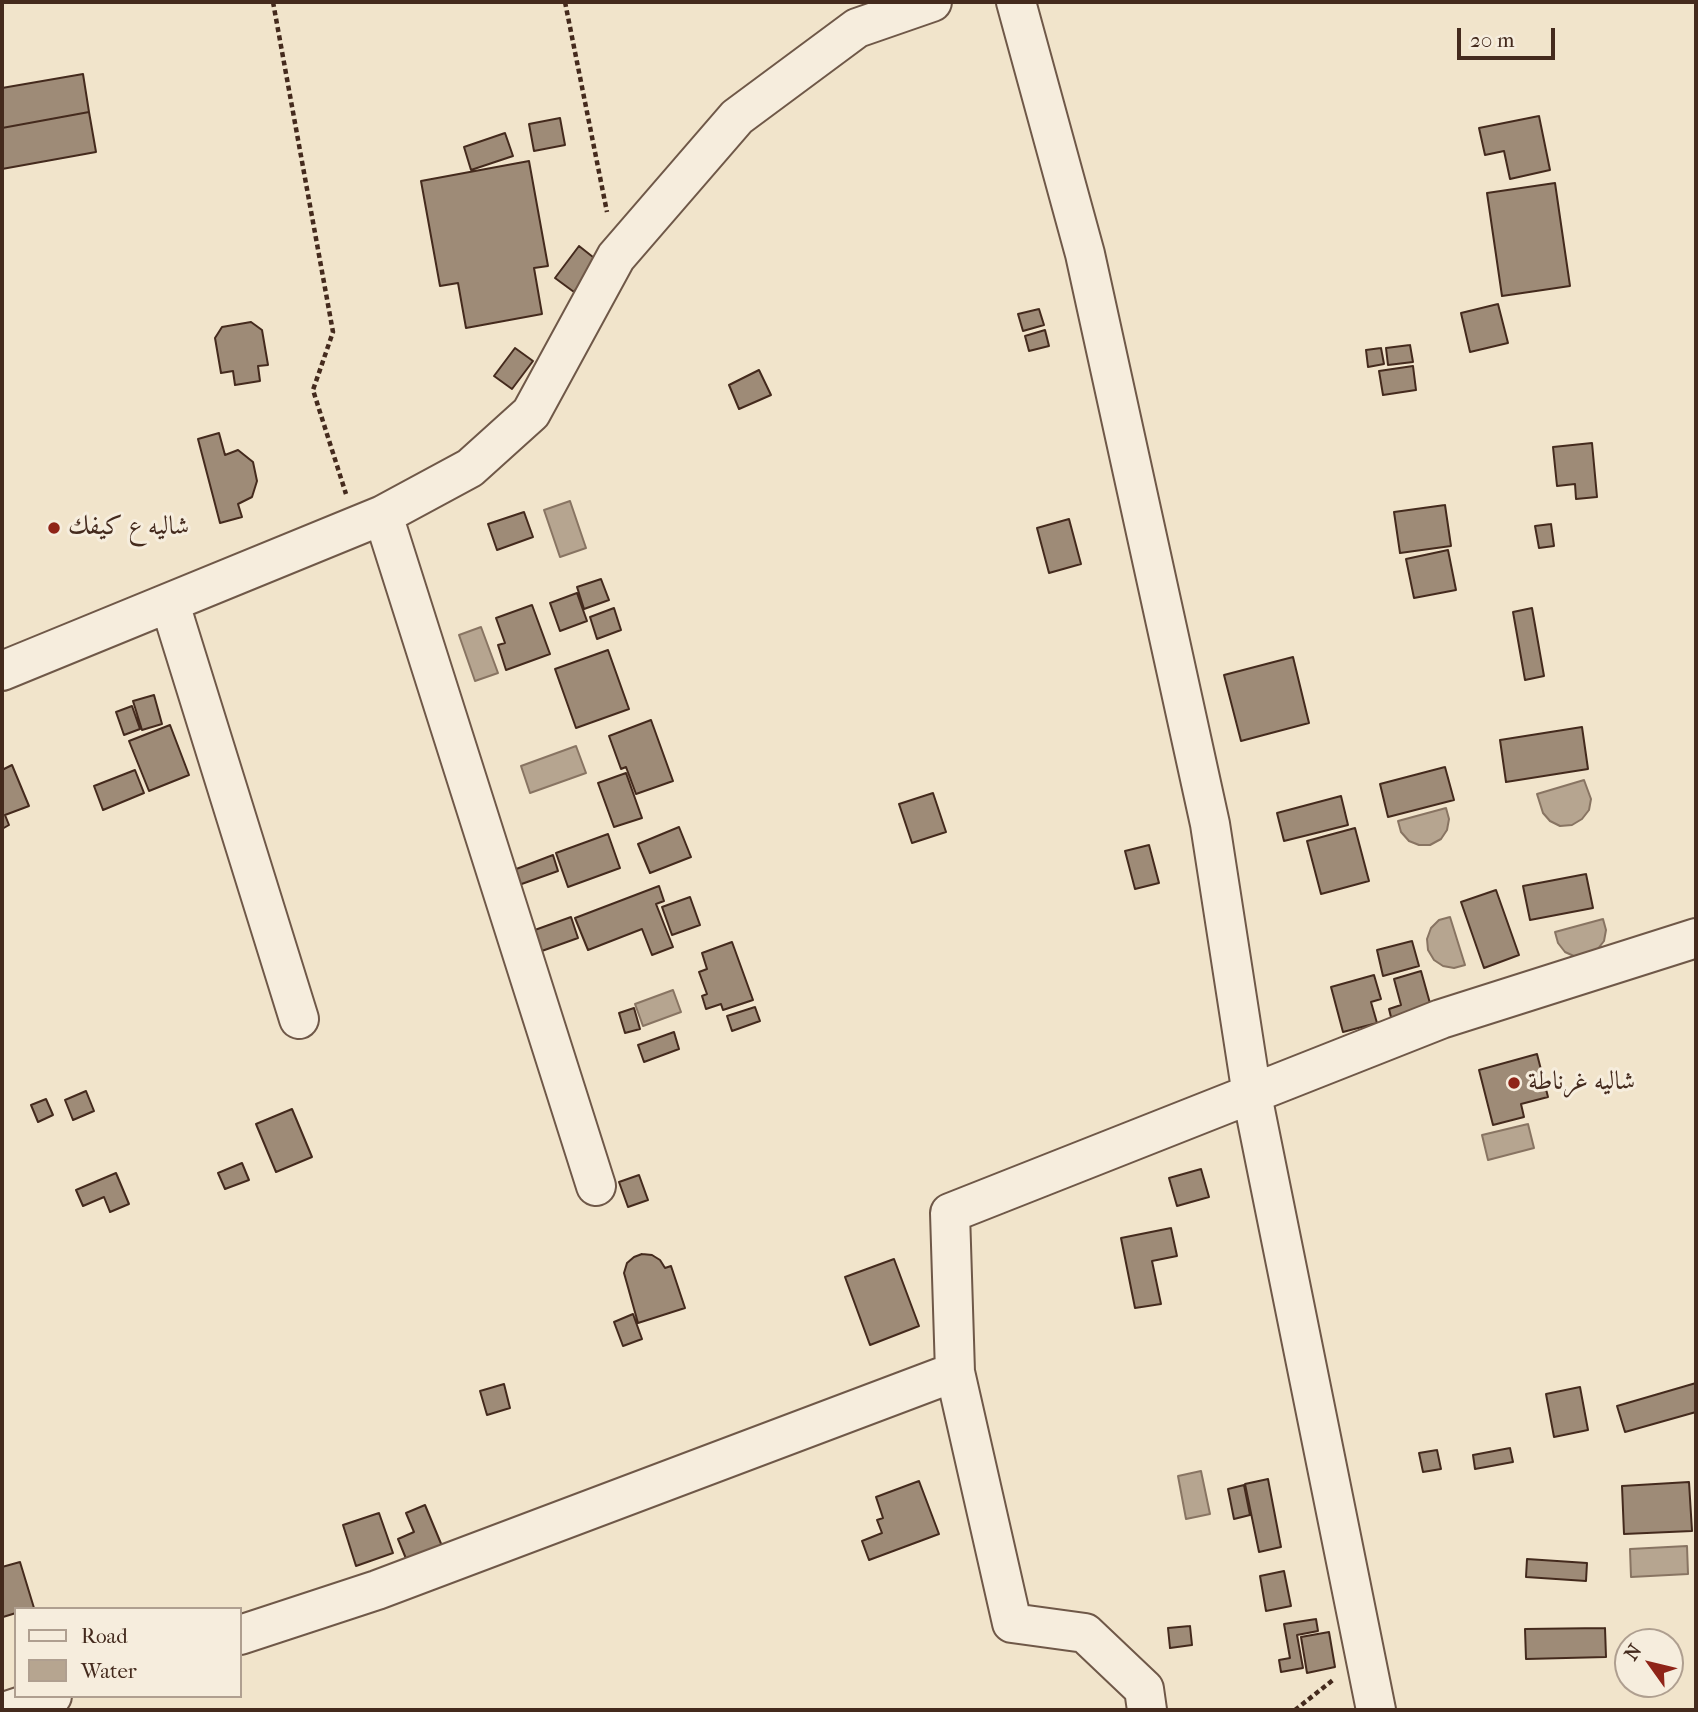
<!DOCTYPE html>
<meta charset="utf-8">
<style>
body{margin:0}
#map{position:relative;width:1698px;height:1712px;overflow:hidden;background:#f1e4cb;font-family:"IM FELL French Canon",serif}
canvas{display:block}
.frame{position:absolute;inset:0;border:4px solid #442a1d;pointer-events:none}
.legend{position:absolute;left:14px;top:1607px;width:228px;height:91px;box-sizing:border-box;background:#f6eddd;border:2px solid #af9f90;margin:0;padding:9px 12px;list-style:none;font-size:21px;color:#442a1d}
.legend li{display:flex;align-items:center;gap:14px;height:35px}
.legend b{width:35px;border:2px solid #af9f90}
.north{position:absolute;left:1614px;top:1628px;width:70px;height:70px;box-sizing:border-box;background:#f6eddd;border:2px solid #af9f90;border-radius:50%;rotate:304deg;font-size:19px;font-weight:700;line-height:28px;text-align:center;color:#442a1d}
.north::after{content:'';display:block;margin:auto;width:24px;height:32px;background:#8f2418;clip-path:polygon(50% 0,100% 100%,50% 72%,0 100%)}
.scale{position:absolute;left:1457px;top:28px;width:98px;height:32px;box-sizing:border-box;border:4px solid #442a1d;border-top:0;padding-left:9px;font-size:21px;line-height:24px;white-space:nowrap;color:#442a1d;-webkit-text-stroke:5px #f6eddd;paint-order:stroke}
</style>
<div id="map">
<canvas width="1698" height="1712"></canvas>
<div class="frame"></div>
<ul class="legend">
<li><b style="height:9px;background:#f6eddd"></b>Road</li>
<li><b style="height:19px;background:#b6a590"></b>Water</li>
</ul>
<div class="north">N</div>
<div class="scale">20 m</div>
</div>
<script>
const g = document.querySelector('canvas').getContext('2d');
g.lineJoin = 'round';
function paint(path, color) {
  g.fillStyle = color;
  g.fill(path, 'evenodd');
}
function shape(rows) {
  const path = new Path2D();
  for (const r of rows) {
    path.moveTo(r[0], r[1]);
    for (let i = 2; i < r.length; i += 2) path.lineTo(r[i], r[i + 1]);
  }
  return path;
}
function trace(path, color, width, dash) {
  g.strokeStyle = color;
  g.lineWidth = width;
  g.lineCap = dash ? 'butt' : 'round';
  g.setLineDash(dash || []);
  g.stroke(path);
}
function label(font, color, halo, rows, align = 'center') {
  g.font = font + ' "IM FELL French Canon",Amiri,serif';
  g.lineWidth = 6;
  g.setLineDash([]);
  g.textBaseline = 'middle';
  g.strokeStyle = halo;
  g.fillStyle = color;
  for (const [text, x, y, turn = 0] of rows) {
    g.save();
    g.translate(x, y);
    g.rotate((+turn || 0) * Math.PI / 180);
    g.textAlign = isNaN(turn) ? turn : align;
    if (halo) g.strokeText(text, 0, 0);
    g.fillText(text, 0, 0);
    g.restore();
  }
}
const water = shape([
 [570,501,586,548,560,557,544,510,570,501],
 [481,627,498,673,475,681,459,635,481,627],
 [576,746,586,773,530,793,521,766,576,746],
 [1584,780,1591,799,1589,810,1582,819,1572,825,1560,826,1550,821,1543,813,1537,794,1584,780],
 [1446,808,1449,819,1447,830,1441,839,1430,845,1419,845,1409,841,1401,832,1398,821,1446,808],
 [1450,917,1465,965,1454,968,1443,966,1434,960,1428,950,1427,939,1431,928,1439,920,1450,917],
 [1603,919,1606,930,1604,941,1597,950,1576,957,1565,952,1558,943,1555,932,1603,919],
 [673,990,681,1012,643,1026,635,1004,673,990],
 [1528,1124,1534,1148,1488,1160,1482,1135,1528,1124],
 [1201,1471,1210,1514,1186,1519,1178,1476,1201,1471],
 [1687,1546,1688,1574,1631,1577,1630,1549,1687,1546]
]);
paint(water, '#b6a590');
trace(water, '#887462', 2);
const building = shape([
 [83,74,89,112,2,128,2,88,83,74],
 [89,112,96,152,2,169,2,128,89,112],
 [1539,116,1550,170,1510,179,1504,151,1485,155,1479,128,1539,116],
 [560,118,565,145,534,151,529,124,560,118],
 [505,133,513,156,471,170,464,147,505,133],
 [529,161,548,266,534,268,542,314,466,328,458,283,440,286,421,181,529,161],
 [1555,183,1570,286,1502,296,1487,193,1555,183],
 [579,246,598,261,574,292,555,278,579,246],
 [1498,304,1508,343,1470,352,1461,313,1498,304],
 [1039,309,1044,325,1023,331,1018,314,1039,309],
 [251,322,262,330,268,365,258,366,260,381,235,385,233,371,221,373,215,338,222,327,251,322],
 [1045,330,1049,346,1029,351,1025,336,1045,330],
 [1410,345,1413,362,1388,365,1386,348,1410,345],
 [515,348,533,361,512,389,494,376,515,348],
 [1381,348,1384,364,1368,367,1366,350,1381,348],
 [1413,366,1416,390,1383,395,1379,371,1413,366],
 [759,370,771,395,739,409,729,385,759,370],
 [219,433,225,455,238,450,253,462,257,481,252,497,238,504,242,517,220,523,198,439,219,433],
 [1592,443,1597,497,1576,499,1575,484,1557,486,1553,447,1592,443],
 [1445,505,1451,546,1400,553,1394,512,1445,505],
 [524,512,533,537,497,550,488,524,524,512],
 [1069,519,1081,564,1049,573,1037,528,1069,519],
 [1551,524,1554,546,1539,548,1535,526,1551,524],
 [1448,550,1456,590,1414,598,1406,559,1448,550],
 [601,579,609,600,584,609,577,587,601,579],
 [577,593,587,621,560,631,550,603,577,593],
 [532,605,550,654,506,670,498,645,505,643,496,618,532,605],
 [614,608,621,630,597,639,590,617,614,608],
 [1532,608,1544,676,1525,680,1513,612,1532,608],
 [608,650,629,709,576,728,555,669,608,650],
 [1293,657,1309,723,1241,741,1224,675,1293,657],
 [154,695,162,724,142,730,133,701,154,695],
 [132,706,140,729,124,735,116,712,132,706],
 [651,720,673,781,636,794,626,767,621,769,609,736,651,720],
 [170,725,189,775,149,791,129,741,170,725],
 [1582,727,1588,769,1506,782,1500,740,1582,727],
 [12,765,29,806,5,815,9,825,2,829,2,770,12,765],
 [1445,767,1454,800,1388,817,1380,784,1445,767],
 [135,770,144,793,103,810,94,786,135,770],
 [626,773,642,818,614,827,598,783,626,773],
 [933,793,946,832,912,843,899,804,933,793],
 [1341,796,1348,825,1284,841,1277,813,1341,796],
 [679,827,691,857,650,873,638,844,679,827],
 [1355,828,1369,881,1321,894,1307,841,1355,828],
 [608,834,620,868,568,887,556,853,608,834],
 [1149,845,1159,883,1135,889,1125,851,1149,845],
 [553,855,558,871,516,886,511,871,553,855],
 [1586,874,1593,908,1530,920,1523,886,1586,874],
 [659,886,664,901,656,904,673,947,652,955,642,929,588,950,575,918,659,886],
 [1496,890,1519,955,1484,968,1461,902,1496,890],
 [690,897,700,925,672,935,662,907,690,897],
 [571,917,578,938,539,952,532,931,571,917],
 [1412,941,1419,966,1383,976,1377,950,1412,941],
 [732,942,753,1000,723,1010,721,1004,706,1009,702,996,707,994,699,972,707,969,702,953,732,942],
 [1421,971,1433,1014,1393,1025,1389,1009,1401,1005,1394,979,1421,971],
 [1374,975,1381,999,1371,1002,1377,1023,1343,1032,1331,987,1374,975],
 [755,1007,760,1021,732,1031,727,1016,755,1007],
 [634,1008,640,1029,625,1033,619,1013,634,1008],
 [674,1032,679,1049,644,1062,638,1045,674,1032],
 [1537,1054,1548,1097,1521,1104,1524,1117,1493,1125,1479,1070,1537,1054],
 [86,1091,94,1111,73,1120,65,1100,86,1091],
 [46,1099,53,1115,38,1122,31,1105,46,1099],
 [292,1109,312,1157,276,1172,256,1124,292,1109],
 [242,1163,249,1180,225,1189,218,1173,242,1163],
 [1201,1169,1209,1197,1177,1206,1169,1178,1201,1169],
 [116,1173,129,1204,110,1212,104,1197,83,1206,76,1190,116,1173],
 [639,1175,648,1200,628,1207,619,1182,639,1175],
 [1171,1228,1177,1256,1152,1261,1161,1304,1135,1308,1121,1238,1171,1228],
 [642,1254,652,1255,660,1260,665,1268,671,1266,685,1308,638,1323,624,1273,627,1263,634,1257,642,1254],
 [894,1259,919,1326,870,1345,845,1277,894,1259],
 [633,1314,642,1339,623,1346,614,1322,633,1314],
 [1696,1383,1696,1412,1625,1432,1617,1406,1696,1383],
 [504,1384,510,1408,487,1415,480,1391,504,1384],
 [1580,1387,1588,1430,1554,1437,1546,1394,1580,1387],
 [1510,1448,1513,1462,1475,1469,1473,1455,1510,1448],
 [1437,1450,1441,1469,1423,1472,1419,1453,1437,1450],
 [1268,1479,1281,1547,1259,1552,1245,1484,1268,1479],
 [919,1481,939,1534,869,1560,862,1541,882,1533,877,1520,883,1518,876,1497,919,1481],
 [1689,1482,1692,1531,1624,1534,1622,1486,1689,1482],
 [1244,1485,1250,1515,1234,1519,1228,1489,1244,1485],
 [425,1505,442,1546,407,1561,398,1539,414,1532,406,1513,425,1505],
 [379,1513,393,1553,356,1566,343,1525,379,1513],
 [1527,1559,1587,1563,1586,1581,1526,1577,1527,1559],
 [20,1562,34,1608,16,1609,16,1613,3,1617,2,1567,20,1562],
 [1284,1571,1291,1606,1266,1611,1260,1576,1284,1571],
 [1316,1619,1318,1631,1297,1635,1303,1668,1281,1672,1279,1660,1290,1658,1284,1624,1316,1619],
 [1190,1626,1192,1645,1170,1648,1168,1628,1190,1626],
 [1605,1628,1606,1657,1526,1659,1525,1629,1605,1628],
 [1329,1632,1335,1667,1307,1673,1301,1637,1329,1632]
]);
paint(building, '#9e8b77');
trace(building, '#442a1d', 2);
const minor = shape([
 [1016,2,1085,254,1210,824,1252,1095,1376,1710],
 [383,515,596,1186],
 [170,604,299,1019],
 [2,671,383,515,470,468,531,413,616,257,737,117,857,28,932,2],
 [240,1635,377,1590,955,1372],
 [10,1710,52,1696],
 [1147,1710,1144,1689,1085,1633,1012,1623,955,1372,950,1213,1441,1019,1696,938]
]);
trace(minor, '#6f5848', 42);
trace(shape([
 [273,2,333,332,313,390,346,494],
 [565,2,607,212],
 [1295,1710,1333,1680]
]), '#442a1d', 4.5, [5, 3.5]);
trace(minor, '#f6eddd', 38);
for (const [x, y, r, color] of [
 [54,528,7,"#8f2418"],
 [1514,1083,7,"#8f2418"]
]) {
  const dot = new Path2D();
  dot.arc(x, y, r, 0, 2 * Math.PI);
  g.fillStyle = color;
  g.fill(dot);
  trace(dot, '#f6eddd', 2.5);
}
label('26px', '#442a1d', '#f6eddd', [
 ["شاليه ع كيفك",68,528],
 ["شاليه غرناطة",1528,1083]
], 'left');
</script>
